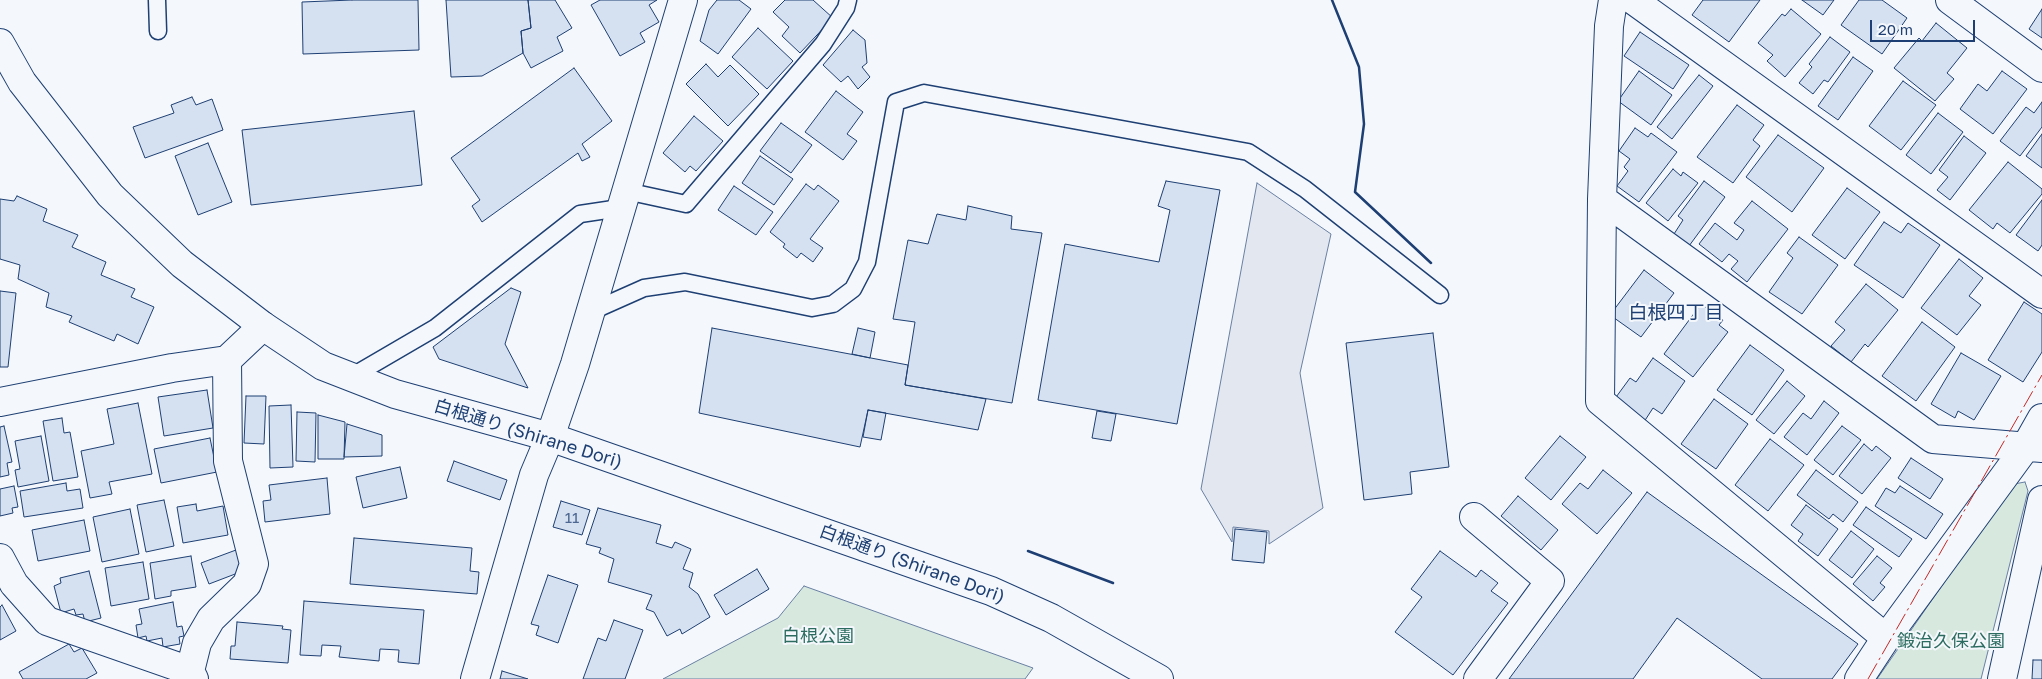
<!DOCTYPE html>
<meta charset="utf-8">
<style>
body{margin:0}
#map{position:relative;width:2042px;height:679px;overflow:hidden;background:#f4f7fb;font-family:"Golos Text",sans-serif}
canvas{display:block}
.scale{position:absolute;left:1870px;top:20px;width:105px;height:22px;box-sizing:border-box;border:2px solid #1d3f73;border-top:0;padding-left:6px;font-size:15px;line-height:18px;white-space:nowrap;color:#1d3f73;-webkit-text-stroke:4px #f4f7fb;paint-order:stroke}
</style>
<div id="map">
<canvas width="2042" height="679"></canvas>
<div class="scale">20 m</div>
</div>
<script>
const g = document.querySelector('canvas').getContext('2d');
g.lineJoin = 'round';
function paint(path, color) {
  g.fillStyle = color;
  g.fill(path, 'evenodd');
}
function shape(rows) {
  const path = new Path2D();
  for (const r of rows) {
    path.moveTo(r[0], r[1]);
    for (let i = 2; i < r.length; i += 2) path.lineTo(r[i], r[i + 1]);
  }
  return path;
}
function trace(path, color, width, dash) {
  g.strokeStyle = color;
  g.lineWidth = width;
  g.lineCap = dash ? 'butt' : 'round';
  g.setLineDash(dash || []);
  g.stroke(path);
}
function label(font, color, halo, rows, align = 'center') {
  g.font = font + ' "Golos Text","Noto Sans JP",sans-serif';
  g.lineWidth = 4;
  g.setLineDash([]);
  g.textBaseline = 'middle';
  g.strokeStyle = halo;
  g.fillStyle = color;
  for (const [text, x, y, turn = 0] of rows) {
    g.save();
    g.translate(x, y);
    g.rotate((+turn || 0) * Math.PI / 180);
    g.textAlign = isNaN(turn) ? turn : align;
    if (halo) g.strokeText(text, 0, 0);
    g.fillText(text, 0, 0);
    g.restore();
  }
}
const green = shape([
 [2025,482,2028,491,1981,679,1877,679,2007,492,2014,484,2025,482],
 [804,586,1033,668,1025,679,663,679,778,618,804,586]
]);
paint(green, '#d7e8df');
trace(green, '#687fa3', 1);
const parking = shape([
 [1257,183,1331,234,1300,373,1323,508,1269,544,1269,531,1233,527,1232,542,1201,489,1257,183]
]);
paint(parking, '#e3e8f0');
trace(parking, '#687fa3', 1);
const building = shape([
 [352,0,418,0,419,50,303,54,302,2,352,0],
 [446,0,528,0,531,28,521,31,523,53,482,76,451,77,446,0],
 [528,0,555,0,572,28,557,37,563,51,531,68,523,53,521,31,531,28,528,0],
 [600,0,657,0,649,5,659,22,640,33,645,42,620,56,591,5,600,0],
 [717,0,739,0,751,9,718,54,700,41,709,10,717,0],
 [785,0,813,0,833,18,800,53,782,36,789,27,773,12,785,0],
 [1703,0,1760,0,1729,42,1692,15,1703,0],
 [1802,0,1834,0,1823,15,1802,0],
 [1859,0,1882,0,1907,18,1882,54,1841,25,1859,0],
 [1791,9,1821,34,1785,77,1767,61,1773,55,1758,43,1782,14,1785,16,1791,9],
 [2042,9,2042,38,2029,29,2042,9],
 [1936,23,1967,48,1947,73,1954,79,1935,101,1894,68,1919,38,1922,41,1936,23],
 [758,28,793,61,767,89,732,57,758,28],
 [853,30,865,40,867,63,862,67,870,77,858,89,848,76,841,82,823,65,853,30],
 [1640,32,1689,65,1673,89,1624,56,1640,32],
 [1830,37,1850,52,1828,82,1824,80,1813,94,1799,83,1812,67,1809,64,1830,37],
 [1853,57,1873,71,1838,120,1818,106,1853,57],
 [706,64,718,77,730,65,759,94,728,126,686,84,706,64],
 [574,68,612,121,582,144,590,157,582,161,578,153,482,222,472,206,480,200,451,158,574,68],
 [1639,71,1672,95,1651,125,1618,101,1639,71],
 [2002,71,2027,89,1993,134,1960,109,1978,84,1987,91,2002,71],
 [1699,75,1713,86,1672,139,1657,127,1699,75],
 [1903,81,1936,105,1901,150,1869,126,1903,81],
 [836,91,863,112,847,134,857,141,843,160,805,132,836,91],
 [192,97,196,105,212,99,223,130,145,158,133,127,174,113,171,105,192,97],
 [2042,102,2042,127,2020,156,2000,141,2026,107,2034,113,2042,102],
 [1737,105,1764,125,1753,140,1760,146,1733,183,1697,157,1737,105],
 [414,111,422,185,251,205,242,130,414,111],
 [1938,113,1963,132,1931,174,1906,155,1938,113],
 [694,116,723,141,696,171,690,166,685,172,663,153,694,116],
 [781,123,812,145,791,173,760,151,781,123],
 [1635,128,1648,137,1651,133,1677,152,1639,202,1617,186,1628,171,1624,167,1630,159,1619,151,1635,128],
 [2042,134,2042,168,2026,156,2042,134],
 [1778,135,1824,168,1792,212,1746,177,1778,135],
 [1964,136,1986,153,1950,200,1937,190,1948,177,1939,170,1964,136],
 [208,143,232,202,198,215,175,156,208,143],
 [760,156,793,179,774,205,742,183,760,156],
 [2008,162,2042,189,2042,194,2010,233,1997,223,1993,229,1969,210,2008,162],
 [1673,169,1681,176,1683,172,1698,183,1668,221,1646,203,1673,169],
 [1166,181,1220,190,1177,424,1038,400,1065,244,1159,262,1170,210,1158,206,1166,181],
 [1704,181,1725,197,1689,246,1674,234,1683,220,1678,216,1704,181],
 [806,184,814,190,818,185,839,201,810,239,823,248,813,262,801,253,797,258,783,247,785,244,770,232,806,184],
 [734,186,773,212,756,235,718,210,734,186],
 [1847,188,1880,212,1845,259,1812,235,1847,188],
 [17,196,47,209,43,221,78,235,72,247,106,262,101,275,135,289,131,297,154,307,138,344,117,334,114,341,69,322,72,316,46,307,49,293,18,279,20,265,0,259,0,199,14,201,17,196],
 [2042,200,2042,245,2038,251,2016,235,2042,200],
 [1752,201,1788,229,1747,282,1731,269,1738,261,1729,254,1722,262,1699,244,1715,223,1737,240,1744,230,1734,223,1752,201],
 [968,206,1012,216,1011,229,1042,233,1012,403,905,385,915,322,893,319,908,240,928,244,937,214,966,220,968,206],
 [1884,222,1901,233,1908,223,1940,245,1903,298,1854,265,1884,222],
 [1799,237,1838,265,1802,314,1769,292,1793,258,1787,253,1799,237],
 [1959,259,1983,278,1969,296,1981,305,1957,335,1921,308,1959,259],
 [1644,270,1674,293,1641,337,1610,315,1644,270],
 [1866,284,1898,310,1868,347,1865,344,1851,362,1831,346,1845,330,1835,322,1866,284],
 [511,288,521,292,505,344,528,388,439,359,433,347,511,288],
 [0,291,16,293,8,367,0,367,0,291],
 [2024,302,2042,314,2042,352,2023,382,1988,360,2024,302],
 [1701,304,1723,320,1719,325,1728,332,1693,377,1664,354,1701,304],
 [1922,322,1955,347,1916,401,1882,376,1922,322],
 [712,328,908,365,905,385,986,399,978,430,868,410,860,447,699,413,712,328],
 [858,328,875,332,870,358,852,354,858,328],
 [1433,333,1449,467,1410,472,1412,494,1364,500,1346,343,1433,333],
 [1750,345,1784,370,1752,415,1717,390,1750,345],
 [1961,353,2001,376,1974,420,1958,411,1955,418,1931,404,1961,353],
 [1653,358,1685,381,1662,414,1653,408,1642,425,1611,404,1630,378,1636,382,1653,358],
 [1787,381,1805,396,1774,434,1756,420,1787,381],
 [207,390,213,428,164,436,158,397,207,390],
 [246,396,266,396,264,444,244,443,246,396],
 [1714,399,1748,424,1716,469,1681,444,1714,399],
 [1824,401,1839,413,1807,455,1784,437,1803,413,1811,419,1824,401],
 [138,403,152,474,109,482,112,494,90,498,81,451,114,444,107,409,138,403],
 [291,405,293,467,270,468,269,406,291,405],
 [868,410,886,413,881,440,863,437,868,410],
 [1097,411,1116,414,1111,441,1092,438,1097,411],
 [297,412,316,413,315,462,296,461,297,412],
 [318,415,345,422,344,459,318,459,318,415],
 [62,418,64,433,70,432,78,477,53,481,43,421,62,418],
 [347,424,382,435,382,456,344,457,347,424],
 [4,426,12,462,7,463,9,475,0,477,0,427,4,426],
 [1842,426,1861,440,1833,475,1814,460,1842,426],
 [41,436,49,481,18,487,15,470,20,469,15,441,41,436],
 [1560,436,1586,457,1551,500,1525,478,1560,436],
 [210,438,217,472,161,483,154,449,210,438],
 [1770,439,1804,465,1768,511,1735,485,1770,439],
 [1864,444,1872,451,1876,446,1891,458,1862,494,1839,476,1864,444],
 [1911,458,1943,479,1930,499,1898,478,1911,458],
 [454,461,507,480,500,500,447,481,454,461],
 [400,467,407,498,363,508,356,477,400,467],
 [1603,470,1632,493,1597,534,1562,504,1580,483,1588,489,1603,470],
 [1816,470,1858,502,1843,522,1833,514,1829,519,1797,495,1816,470],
 [327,478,330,514,265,522,263,501,271,500,269,485,327,478],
 [66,483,67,491,80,489,83,508,24,517,20,491,66,483],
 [14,486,18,507,12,508,13,513,0,516,0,489,14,486],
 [1900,486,1943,514,1926,539,1875,506,1886,488,1895,493,1900,486],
 [1647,492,1858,644,1832,679,1762,679,1677,618,1633,679,1509,679,1647,492],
 [1518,496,1558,530,1541,550,1501,516,1518,496],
 [164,500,174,546,146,552,137,505,164,500],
 [561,501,590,510,582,535,553,527,561,501],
 [196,504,197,511,223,506,228,535,183,543,177,507,196,504],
 [1806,505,1838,529,1818,556,1798,541,1803,534,1791,525,1806,505],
 [1866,507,1912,539,1899,557,1853,525,1866,507],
 [598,508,661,525,656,543,672,548,675,542,691,549,683,569,693,573,689,587,698,594,710,617,682,634,680,629,667,636,654,612,646,609,652,595,608,582,614,559,599,553,601,548,586,544,598,508],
 [130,509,139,554,102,562,93,517,130,509],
 [84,520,90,551,38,561,32,530,84,520],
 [1235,529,1267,532,1264,563,1232,560,1235,529],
 [1851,531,1874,549,1852,578,1829,560,1851,531],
 [354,538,472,548,470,571,479,572,477,594,350,584,354,538],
 [236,550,243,571,209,584,201,563,236,550],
 [1440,551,1476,577,1481,570,1498,583,1491,591,1508,603,1453,675,1395,632,1422,597,1411,589,1440,551],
 [191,556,196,587,171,591,171,596,155,599,150,563,191,556],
 [1877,556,1892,568,1880,583,1885,587,1873,601,1853,584,1877,556],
 [143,562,149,599,111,606,105,568,143,562],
 [757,569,769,589,726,615,714,595,757,569],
 [89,571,101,618,85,622,83,614,76,615,74,609,61,613,54,586,61,583,60,578,89,571],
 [548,575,578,585,558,643,536,635,539,626,531,624,548,575],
 [304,601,424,610,419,664,398,662,399,650,380,649,379,661,339,657,341,646,322,645,321,656,300,655,304,601],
 [173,602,177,627,182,626,184,636,179,637,180,644,163,647,162,638,147,641,146,636,138,638,136,625,142,624,139,609,173,602],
 [2,605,16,631,0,640,0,607,2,605],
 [614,620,643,630,625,679,583,679,598,638,606,641,614,620],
 [237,622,283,626,282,629,291,630,288,663,230,659,231,646,235,646,237,622],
 [69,644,74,652,82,648,97,673,86,679,23,679,19,672,69,644],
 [2033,660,2042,660,2042,679,2032,679,2033,660],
 [502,671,528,679,500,679,502,671]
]);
paint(building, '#d5e0f0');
trace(building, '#1d3f73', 1);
const service = shape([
 [157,0,158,31],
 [626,191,686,204,823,44,846,8,848,0],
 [590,312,644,288,685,282,812,308,833,304,853,289,867,262,896,102,924,93,1248,152,1305,189,1440,295],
 [351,377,435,328,580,214,620,208]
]);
const minor = shape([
 [1613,0,1609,26,1602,199,1600,401,1886,638],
 [1633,0,2042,294],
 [1950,0,2042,68],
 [1602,199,1933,439,2042,448],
 [0,402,172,368,227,360,263,326],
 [1474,517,1550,581,1478,679],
 [0,558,14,584,47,621,190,671,194,679],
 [190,671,197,643,211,619,247,584,254,564,228,461,227,360],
 [475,679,534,475,550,437,575,364,683,0],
 [1859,679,1886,638,2025,448,2042,418],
 [2002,679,2042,500]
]);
const tertiary = shape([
 [0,43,22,82,110,195,182,264,263,326,323,366,395,394,550,437,991,591,1051,618,1159,679]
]);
trace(service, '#1d3f73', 19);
trace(minor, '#1d3f73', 30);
trace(tertiary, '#1d3f73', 30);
trace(service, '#f4f7fb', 16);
trace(minor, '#f4f7fb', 28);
trace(tertiary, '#f4f7fb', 28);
trace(shape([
 [1332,0,1359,67,1364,124,1355,192,1431,263],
 [1028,551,1113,583]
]), '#1d3f73', 2.5);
trace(shape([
 [1868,679,2042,375]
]), '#c62828', 1, [18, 4, 2.5, 4]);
label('15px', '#4b6792', null, [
 ["11",572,518]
]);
label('18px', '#1d3f73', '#f4f7fb', [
 ["白根通り (Shirane Dori)",528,434,17],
 ["白根通り (Shirane Dori)",912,564,20]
]);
label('18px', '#2c6c60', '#f4f7fb', [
 ["白根公園",818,636],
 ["鍛治久保公園",1951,641]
]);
label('19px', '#1d3f73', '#f4f7fb', [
 ["白根四丁目",1676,313]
]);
</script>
